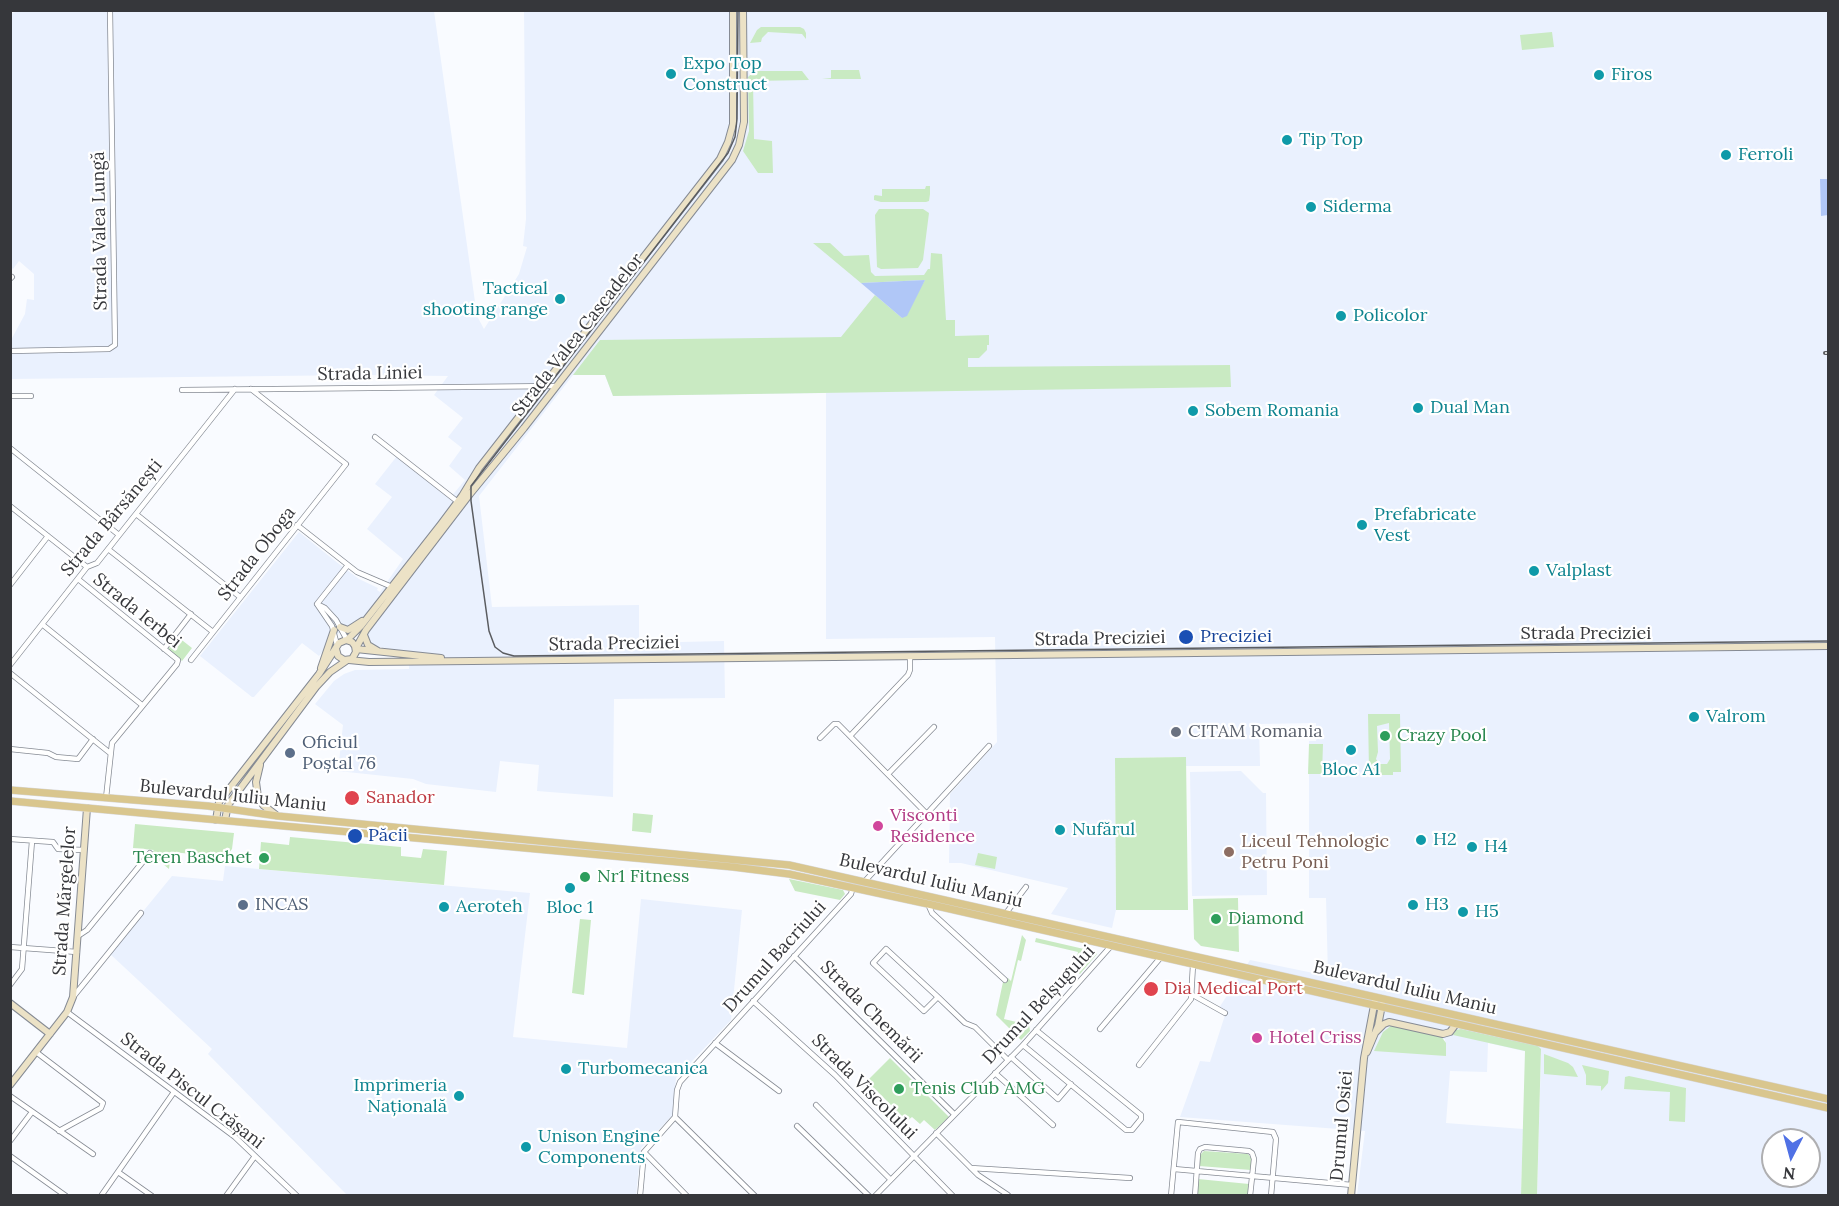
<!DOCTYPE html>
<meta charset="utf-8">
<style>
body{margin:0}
#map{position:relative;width:1839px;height:1206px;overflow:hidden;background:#f9fbff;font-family:Lora,serif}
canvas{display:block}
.frame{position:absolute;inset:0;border:12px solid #36373b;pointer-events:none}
.north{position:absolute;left:1761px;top:1128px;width:60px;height:60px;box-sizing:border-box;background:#fff;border:2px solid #afafb1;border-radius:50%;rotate:186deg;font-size:16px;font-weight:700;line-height:24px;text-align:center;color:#36373b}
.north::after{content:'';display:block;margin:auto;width:21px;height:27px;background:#5071e5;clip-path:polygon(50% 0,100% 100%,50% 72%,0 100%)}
</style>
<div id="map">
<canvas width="1839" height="1206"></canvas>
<div class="frame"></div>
<div class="north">N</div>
</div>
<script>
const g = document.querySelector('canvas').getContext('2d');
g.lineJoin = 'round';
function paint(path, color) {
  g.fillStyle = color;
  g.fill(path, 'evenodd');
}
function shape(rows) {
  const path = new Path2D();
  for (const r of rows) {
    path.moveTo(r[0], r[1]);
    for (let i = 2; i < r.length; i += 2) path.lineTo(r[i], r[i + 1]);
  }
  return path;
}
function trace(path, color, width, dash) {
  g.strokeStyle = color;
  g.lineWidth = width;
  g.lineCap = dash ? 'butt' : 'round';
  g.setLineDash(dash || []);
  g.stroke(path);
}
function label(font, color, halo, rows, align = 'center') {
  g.font = font + ' Lora,serif';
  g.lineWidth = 4.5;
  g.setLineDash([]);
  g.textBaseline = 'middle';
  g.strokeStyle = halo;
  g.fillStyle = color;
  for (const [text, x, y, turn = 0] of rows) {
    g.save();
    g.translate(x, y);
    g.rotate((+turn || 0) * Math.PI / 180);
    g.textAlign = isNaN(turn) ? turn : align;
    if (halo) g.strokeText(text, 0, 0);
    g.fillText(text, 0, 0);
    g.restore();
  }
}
paint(shape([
 [21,10,434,11,477,316,484,329,519,274,527,247,523,246,526,219,524,11,1828,11,1828,1195,1537,1195,1541,1055,1488,1043,1487,1072,1450,1071,1446,1123,1523,1129,1521,1195,1357,1195,1365,1131,1180,1117,1200,1061,1210,1062,1225,1015,1217,1011,1250,960,1328,976,1326,898,1309,898,1309,741,1316,741,1316,723,1259,724,1260,766,1186,766,1186,757,1115,758,1116,910,1112,928,1051,914,1068,888,961,863,949,863,950,794,997,742,995,637,826,639,826,393,613,396,605,375,573,375,479,496,492,607,639,605,639,643,724,641,725,698,614,699,613,797,537,791,539,765,500,761,496,792,426,784,413,779,338,771,343,725,315,704,334,681,344,674,355,670,409,669,410,652,374,646,346,625,319,656,302,643,254,697,252,697,200,656,299,532,339,564,359,579,378,588,377,590,380,592,403,559,367,529,392,497,375,484,397,456,450,498,465,480,449,466,462,448,448,437,463,418,434,395,448,376,362,375,11,379,11,340,25,314,27,299,34,300,34,274,19,261,13,269,11,267,10,14],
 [1390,1027,1445,1039,1446,1056,1383,1032],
 [1773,1140,1809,1140,1809,1176,1773,1176],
 [1241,771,1263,793,1266,793,1267,895,1192,896,1190,772],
 [225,866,530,893,513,1037,627,1048,641,899,742,910,731,1020,676,1078,673,1115,641,1148,636,1195,347,1195,208,1054,212,1049,109,953,172,876,223,881]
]), '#eaf1fe');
paint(shape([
 [761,27,800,27,804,29,806,33,806,51,806,39,802,34,768,32,762,38,761,42,750,43,757,30],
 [1552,32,1554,47,1522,50,1520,35],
 [831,70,859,70,861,79,822,79,831,78],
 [755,71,802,71,809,80,753,81,754,139,772,141,773,173,758,173,743,151,749,131,748,77],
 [926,186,930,186,930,194,929,201,926,202,881,202,874,200,874,196,875,195,882,196,882,189,925,189],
 [879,209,923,209,929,213,923,260,918,268,881,269,877,267,875,215],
 [813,243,830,243,844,256,869,255,871,272,875,276,924,275,928,269,930,269,931,253,942,254,946,320,955,320,955,336,989,335,989,345,987,345,987,350,979,358,968,358,968,367,1230,365,1231,387,613,396,605,375,573,375,600,340,841,337,875,295,902,318,925,280,861,283],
 [178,637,192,648,182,661,168,649],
 [1368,714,1400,714,1401,772,1393,772,1393,775,1374,775,1369,771],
 [1389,723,1390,759,1387,764,1379,764,1376,759,1378,752,1377,726],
 [1309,744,1323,744,1322,774,1308,774],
 [1186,757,1188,910,1116,910,1115,758],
 [633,813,653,815,651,833,632,831],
 [135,824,234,833,232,849,226,857,171,852,169,869,151,854,154,850,133,848],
 [290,837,401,847,401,856,421,858,423,849,447,851,444,885,259,869,261,842,289,845],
 [978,853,997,857,995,869,975,865],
 [789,879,843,890,845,894,840,900,795,891],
 [1238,898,1239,952,1201,946,1194,939,1193,899],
 [580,919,591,920,584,995,572,993],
 [1022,935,1026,940,1021,961,1018,960,1004,1019,1029,1025,1030,1031,1021,1040,996,1015,1003,982,1008,978,1011,981],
 [1036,938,1097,952,1097,954,1080,974,1078,973,1081,958,1077,957,1078,952,1035,942],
 [1392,1025,1441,1036,1446,1043,1446,1056,1374,1051,1383,1032],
 [1461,1029,1538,1046,1541,1049,1537,1195,1521,1195,1525,1051,1453,1035,1456,1030],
 [1544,1054,1568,1063,1573,1067,1578,1077,1544,1074],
 [890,1058,949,1117,935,1130,924,1120,920,1124,912,1117,907,1121,867,1081],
 [1582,1065,1609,1071,1608,1083,1603,1089,1601,1091,1601,1086,1586,1085,1586,1075],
 [1629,1076,1686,1088,1685,1122,1669,1121,1670,1092,1624,1089,1625,1077],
 [1204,1151,1248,1154,1252,1159,1251,1170,1199,1166,1200,1155],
 [1198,1179,1249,1184,1248,1196,1200,1195,1197,1193]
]), '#c9eac2');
paint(shape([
 [1820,179,1828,179,1828,215,1821,216],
 [925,280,907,316,902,318,861,283]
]), '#b0c7f7');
const street = shape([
 [10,279,12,277],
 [10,351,109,349,115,345,110,10],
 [182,390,557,386],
 [10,396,31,396],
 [375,437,458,502],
 [10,448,119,535],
 [10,506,87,567],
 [136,514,240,597],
 [297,525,357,572,392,587],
 [108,549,213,632],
 [78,579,178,660,177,664,112,743,106,798],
 [10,585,48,536],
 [317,604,348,565],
 [317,604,325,608,336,620,347,640],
 [317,604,332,626,337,645],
 [43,625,142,705],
 [164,649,191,614],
 [191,660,346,464,251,389],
 [10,665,87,567,97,563,235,389],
 [10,673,110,753],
 [850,736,908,675,910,670,910,656],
 [820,738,834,724,838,724,927,814],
 [10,749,48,753,56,757,78,759,93,739],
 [888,774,934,727],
 [10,839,53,842,58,849,84,850],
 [865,881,989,746],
 [928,904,932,913,1005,980],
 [1006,913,1026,887],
 [78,936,87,930,150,853],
 [10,947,77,952],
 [794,956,954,1114],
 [10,985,22,969,32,841],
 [1191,994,1225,1013],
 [73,997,141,913],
 [938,997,924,1011,873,963,886,949,939,998,965,1023,975,1027,1008,1060],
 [753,1001,835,1075,953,1196],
 [67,1012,235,1137,297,1196],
 [1100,1029,1161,957],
 [715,1043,779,1091],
 [1023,1045,1126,1130,1132,1130,1141,1119,1141,1115,1036,1030],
 [36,1052,103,1103,101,1108,59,1131],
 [1011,1057,1058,1099,1071,1084],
 [1139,1065,1191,999,1193,965],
 [995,1073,1053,1125],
 [10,1096,93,1154],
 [816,1105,890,1179],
 [675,1117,755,1196],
 [797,1126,869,1196],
 [936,1133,978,1175,1008,1195],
 [10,1141,32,1112],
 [644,1152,687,1196],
 [10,1156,66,1196],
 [971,1168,1130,1178],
 [1174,1169,1352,1185],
 [118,1172,152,1196],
 [101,1196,174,1092],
 [226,1196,255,1156],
 [640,1196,644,1152,675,1117,677,1090,680,1082,851,894,853,887],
 [875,1196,1023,1045,1111,946],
 [1171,1196,1178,1122,1273,1132,1276,1139,1271,1196],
 [1195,1196,1198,1153,1200,1149,1205,1147,1249,1151,1252,1153,1254,1159,1250,1196]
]);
const secondary = shape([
 [340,627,348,630,362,621],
 [364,635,368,645,378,651],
 [347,640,361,626,441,524,462,496,479,468,720,159,728,142,733,124,733,10],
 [356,648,366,630,470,494,524,428,732,160,739,145,744,122,743,10],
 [356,649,441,658],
 [349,660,369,662,472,661,1828,646],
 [321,668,334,630],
 [260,765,256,782,258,797,263,805,276,815],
 [216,820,219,802,319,674,339,643,346,640,352,642,355,646,356,652,352,659,344,660,338,656,336,649],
 [225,820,228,805,316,687,330,672,346,661],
 [10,1003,50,1034],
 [1375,1033,1384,1024,1389,1022,1443,1034,1450,1032,1456,1024],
 [1367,1052,1378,1026,1382,1005],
 [10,1085,67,1012,73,997,87,808],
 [1351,1196,1364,1058,1375,1000]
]);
const primary = shape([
 [10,790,208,806,278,816,789,865,1828,1099],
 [10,801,733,867,789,874,928,904,1828,1108]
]);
trace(street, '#868b94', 6);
trace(secondary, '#868b94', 8);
trace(primary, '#d7d7d8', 8);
trace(street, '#fff', 4.5);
trace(secondary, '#ece2c6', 6);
trace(primary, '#d9c68e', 7);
trace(shape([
 [738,10,737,119,735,137,728,153,471,486,471,501,489,631,495,647,503,653,514,656,1828,641]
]), '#5a5c60', 1.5);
const rail = shape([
 [1825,353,1828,353]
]);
trace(rail, '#5a5c60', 4);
trace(rail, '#fff', 1.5, [4.5]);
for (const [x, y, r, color] of [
 [671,74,6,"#0f9aa8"],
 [1599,75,6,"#0f9aa8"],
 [1287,140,6,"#0f9aa8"],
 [1726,155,6,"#0f9aa8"],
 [1311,207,6,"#0f9aa8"],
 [560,299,6,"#0f9aa8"],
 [1341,316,6,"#0f9aa8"],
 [1418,408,6,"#0f9aa8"],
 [1193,411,6,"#0f9aa8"],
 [1362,525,6,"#0f9aa8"],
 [1534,571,6,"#0f9aa8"],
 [1186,637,8,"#1a4fb4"],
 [1694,717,6,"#0f9aa8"],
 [1176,732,6,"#6b7280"],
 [1385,736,6,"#2e9e5b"],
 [1351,750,6,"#0f9aa8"],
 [290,753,6,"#5c6f8a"],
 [352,798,8,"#e0444e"],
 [878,826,6,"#d1479c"],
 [1060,830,6,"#0f9aa8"],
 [355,836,8,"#1a4fb4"],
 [1421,840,6,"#0f9aa8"],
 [1472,847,6,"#0f9aa8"],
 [1229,852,6,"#8d6e63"],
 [264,858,6,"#2e9e5b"],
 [585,877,6,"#2e9e5b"],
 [570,888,6,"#0f9aa8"],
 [243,905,6,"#5c6f8a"],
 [1413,905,6,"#0f9aa8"],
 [444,907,6,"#0f9aa8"],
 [1463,912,6,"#0f9aa8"],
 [1216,919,6,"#2e9e5b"],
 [1151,989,8,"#e0444e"],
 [1257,1038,6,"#d1479c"],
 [566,1069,6,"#0f9aa8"],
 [899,1089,6,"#2e9e5b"],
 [459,1096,6,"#0f9aa8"],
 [526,1147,6,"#0f9aa8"]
]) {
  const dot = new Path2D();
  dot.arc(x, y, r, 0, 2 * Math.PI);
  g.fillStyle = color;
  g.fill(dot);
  trace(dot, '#fff', 2);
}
label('18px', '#0d838f', '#fff', [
 ["Expo Top",683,64],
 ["Construct",683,85],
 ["Firos",1611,75],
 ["Tip Top",1299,140],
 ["Ferroli",1738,155],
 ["Siderma",1323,207],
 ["Tactical",548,289,"right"],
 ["shooting range",548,310,"right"],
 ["Policolor",1353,316],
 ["Dual Man",1430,408],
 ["Sobem Romania",1205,411],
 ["Prefabricate",1374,515],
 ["Vest",1374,536],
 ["Valplast",1546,571],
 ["Valrom",1706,717],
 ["Bloc A1",1351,770,"center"],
 ["Nufărul",1072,830],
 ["H2",1433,840],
 ["H4",1484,847],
 ["H3",1425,905],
 ["Aeroteh",456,907],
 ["Bloc 1",570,908,"center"],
 ["H5",1475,912],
 ["Turbomecanica",578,1069],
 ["Imprimeria",447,1086,"right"],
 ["Națională",447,1107,"right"],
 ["Unison Engine",538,1137],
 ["Components",538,1158]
], 'left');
label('18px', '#36373b', '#fff', [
 ["Strada Valea Lungă",100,231,-91],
 ["Strada Valea Cascadelor",578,335,-52],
 ["Strada Liniei",370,374,-1],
 ["Strada Bârsănești",112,518,-50],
 ["Strada Oboga",257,554,-52],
 ["Strada Ierbei",137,611,39],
 ["Strada Preciziei",1586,634],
 ["Strada Preciziei",1100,639,-1],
 ["Strada Preciziei",614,644,-1],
 ["Bulevardul Iuliu Maniu",233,796,6],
 ["Bulevardul Iuliu Maniu",931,881,13],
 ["Strada Mărgelelor",65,901,-86],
 ["Drumul Bacriului",775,957,-48],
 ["Bulevardul Iuliu Maniu",1405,988,13],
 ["Drumul Belșugului",1039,1005,-47],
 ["Strada Chemării",871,1012,45],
 ["Strada Viscolului",864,1087,45],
 ["Strada Piscul Crășani",192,1091,38],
 ["Drumul Osiei",1342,1126,-85]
]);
label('18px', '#164399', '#fff', [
 ["Preciziei",1200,637],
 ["Păcii",368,836]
], 'left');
label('18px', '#5b616d', '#fff', [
 ["CITAM Romania",1188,732]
], 'left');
label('18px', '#27864d', '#fff', [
 ["Crazy Pool",1397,736],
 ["Teren Baschet",252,858,"right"],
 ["Nr1 Fitness",597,877],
 ["Diamond",1228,919],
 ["Tenis Club AMG",911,1089]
], 'left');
label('18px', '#4e5e75', '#fff', [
 ["Oficiul",302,743],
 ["Poștal 76",302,764],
 ["INCAS",255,905]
], 'left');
label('18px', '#be3a42', '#fff', [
 ["Sanador",366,798],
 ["Dia Medical Port",1164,989]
], 'left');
label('18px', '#b23c85', '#fff', [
 ["Visconti",890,816],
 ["Residence",890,837],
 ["Hotel Criss",1269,1038]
], 'left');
label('18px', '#785e54', '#fff', [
 ["Liceul Tehnologic",1241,842],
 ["Petru Poni",1241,863]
], 'left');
</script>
